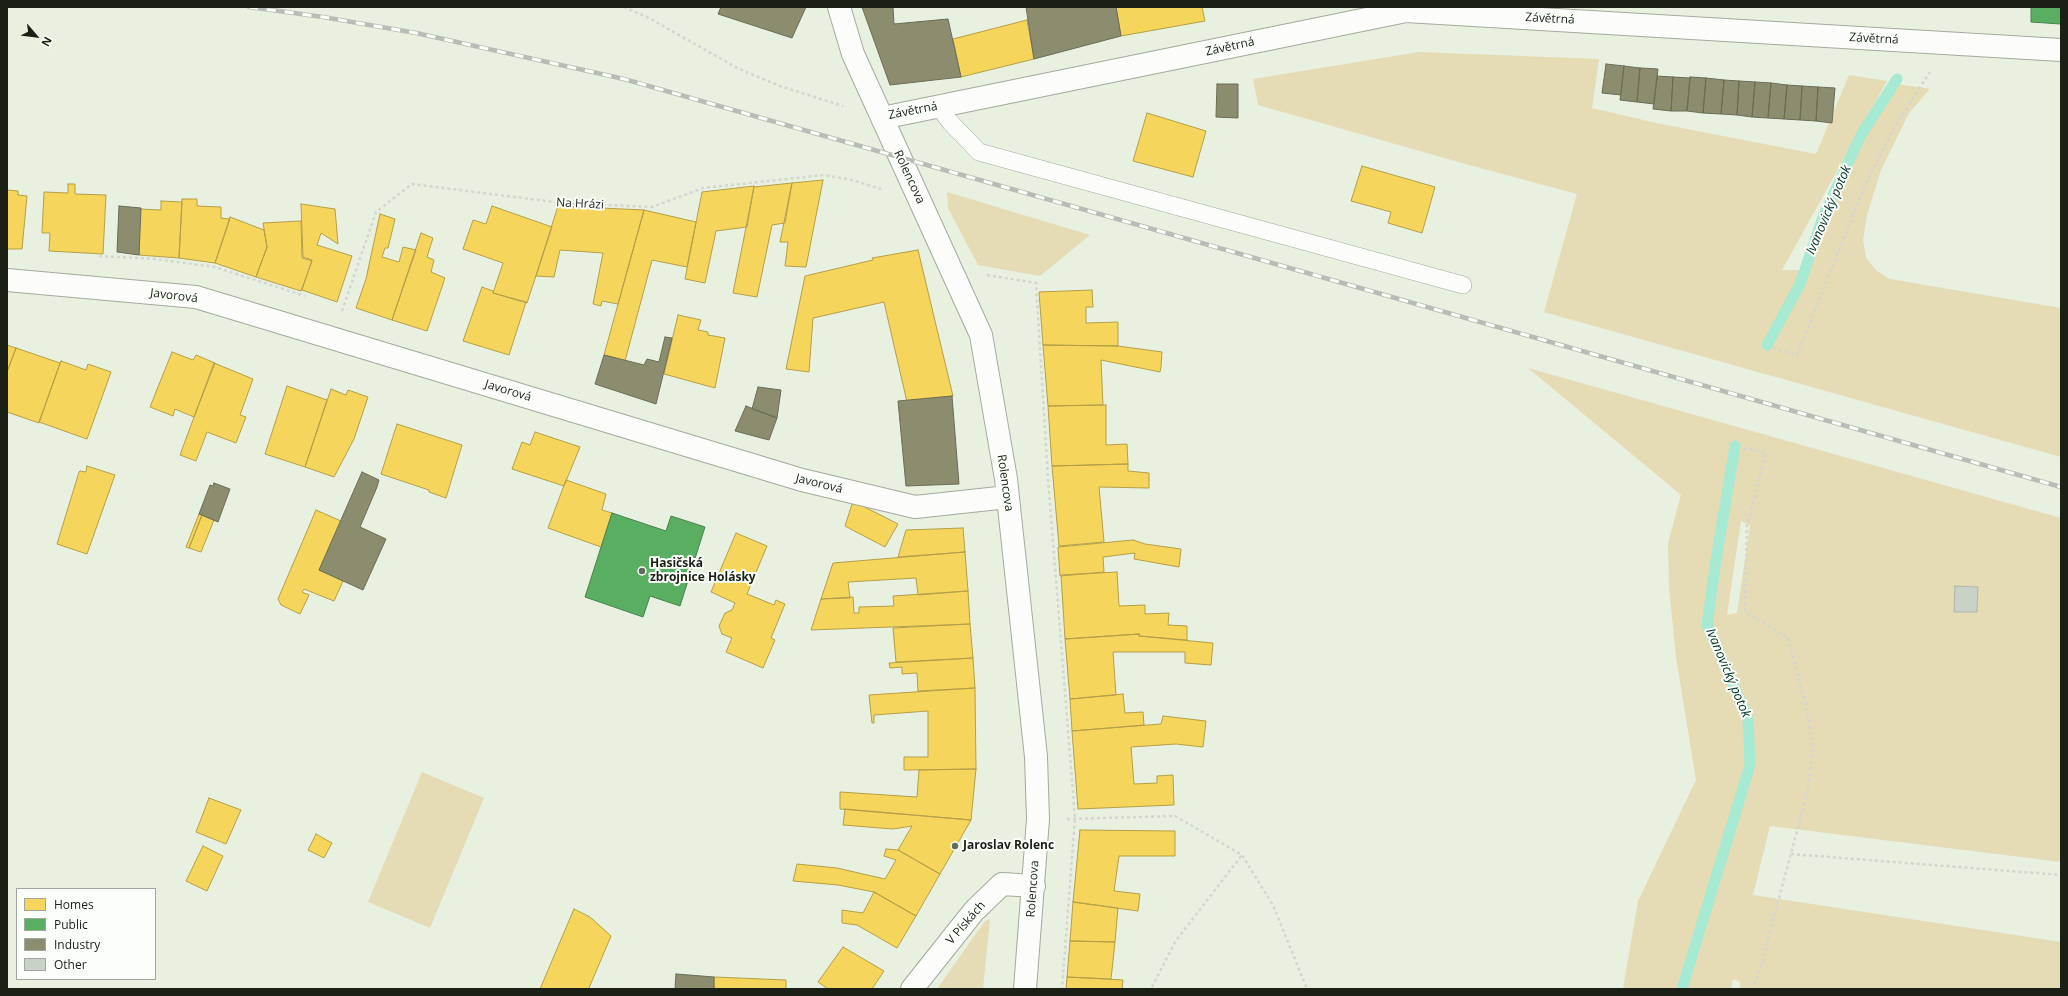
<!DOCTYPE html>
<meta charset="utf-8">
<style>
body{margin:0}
#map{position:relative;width:2068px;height:996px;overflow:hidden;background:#e8f0e0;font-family:"Open Sans",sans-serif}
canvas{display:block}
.frame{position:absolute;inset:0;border:8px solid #1a2016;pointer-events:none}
.legend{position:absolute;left:16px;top:888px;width:140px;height:92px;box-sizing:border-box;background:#fbfff9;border:1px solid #a1a69e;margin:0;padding:5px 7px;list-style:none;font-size:12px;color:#1a2016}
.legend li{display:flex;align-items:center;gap:8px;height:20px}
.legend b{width:20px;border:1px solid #a1a69e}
.north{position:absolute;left:16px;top:16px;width:40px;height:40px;-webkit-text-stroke:3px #fbfff9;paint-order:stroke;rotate:118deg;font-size:11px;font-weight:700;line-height:16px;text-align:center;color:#1a2016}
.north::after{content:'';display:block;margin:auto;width:14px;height:18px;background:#1a2016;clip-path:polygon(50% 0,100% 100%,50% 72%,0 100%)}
</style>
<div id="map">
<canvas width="2068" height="996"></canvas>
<div class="frame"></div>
<ul class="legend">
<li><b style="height:11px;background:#f6d55c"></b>Homes</li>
<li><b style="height:11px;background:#5aae61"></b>Public</li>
<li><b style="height:11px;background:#8c8c6e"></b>Industry</li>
<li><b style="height:11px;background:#c9d2c7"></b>Other</li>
</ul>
<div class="north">N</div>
</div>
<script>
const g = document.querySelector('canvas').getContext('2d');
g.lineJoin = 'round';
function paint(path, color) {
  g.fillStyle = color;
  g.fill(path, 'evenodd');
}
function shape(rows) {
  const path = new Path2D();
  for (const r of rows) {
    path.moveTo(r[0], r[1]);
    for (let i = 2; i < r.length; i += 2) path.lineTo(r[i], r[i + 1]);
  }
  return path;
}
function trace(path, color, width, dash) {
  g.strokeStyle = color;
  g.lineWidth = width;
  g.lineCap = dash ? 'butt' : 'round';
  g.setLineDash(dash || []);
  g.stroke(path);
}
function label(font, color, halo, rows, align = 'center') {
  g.font = font + ' "Open Sans",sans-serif';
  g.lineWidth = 4;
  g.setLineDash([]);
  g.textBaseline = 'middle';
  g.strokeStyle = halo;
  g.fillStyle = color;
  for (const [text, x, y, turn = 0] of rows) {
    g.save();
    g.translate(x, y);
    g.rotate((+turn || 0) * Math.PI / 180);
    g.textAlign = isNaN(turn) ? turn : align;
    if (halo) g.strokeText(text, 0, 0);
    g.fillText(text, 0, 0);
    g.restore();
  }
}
paint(shape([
 [1419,52,1599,59,1592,108,1656,123,1816,154,1849,75,1887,81,1782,270,1809,270,1827,218,1865,136,1898,84,1930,89,1909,113,1881,170,1867,215,1863,240,1866,258,1877,271,1890,279,2061,308,2061,457,1544,312,1577,194,1469,165,1258,105,1253,79],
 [947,192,1090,235,1040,276,978,265,948,208],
 [1528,368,2061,518,2061,862,1770,826,1753,895,2061,942,2061,989,1740,989,1740,982,1733,979,1731,989,1623,989,1638,901,1696,780,1676,657,1669,588,1668,543,1681,495],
 [1741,521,1750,525,1737,613,1727,615],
 [422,772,484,798,430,928,368,902],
 [990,919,983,989,937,989,985,921]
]), '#e5dbb5');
const homes = shape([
 [1116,7,1202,7,1205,21,1121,36,1116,7],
 [1027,20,1034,59,961,77,953,39,1027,20],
 [1147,113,1206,131,1193,177,1133,161,1147,113],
 [1362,166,1435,187,1422,233,1388,223,1391,212,1351,201,1362,166],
 [823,180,806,267,785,266,788,242,780,242,792,183,823,180],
 [792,183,785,223,772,225,757,297,733,293,754,187,792,183],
 [68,184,75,184,75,194,106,195,103,254,49,251,50,233,42,233,44,192,68,193,68,184],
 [754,186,747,227,716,231,705,283,685,279,702,192,754,186],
 [7,190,18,191,18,195,27,196,22,249,7,249,7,190],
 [182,199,197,199,197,206,221,207,221,218,230,219,215,263,179,258,182,199],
 [161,201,182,202,179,258,139,255,140,209,161,210,161,201],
 [301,204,335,209,338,244,321,233,317,245,352,256,337,302,302,290,312,260,303,257,301,204],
 [492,206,552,227,527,303,493,293,503,263,463,249,473,220,486,224,492,206],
 [558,206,644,210,618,304,602,301,601,306,593,304,603,253,560,250,554,277,536,276,558,206],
 [644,210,696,222,687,267,652,260,625,361,604,355,644,210],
 [380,214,395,219,388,248,385,248,382,257,399,262,403,247,416,250,392,320,356,308,366,279,380,214],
 [230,217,264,230,267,247,256,277,215,263,230,217],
 [301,221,302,258,312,261,301,291,256,277,267,247,263,223,301,221],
 [421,233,433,238,427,257,434,260,431,272,445,278,427,331,392,320,421,233],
 [918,250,953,396,907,402,884,302,813,318,809,372,786,369,805,276,873,260,872,258,918,250],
 [482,287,493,291,493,293,526,302,509,355,463,341,482,287],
 [1092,290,1093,307,1086,307,1086,323,1118,322,1118,346,1043,345,1039,292,1092,290],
 [678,315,701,320,698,330,708,332,708,335,725,338,715,388,664,374,678,315],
 [7,345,16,348,7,372,7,345],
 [1043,345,1118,346,1162,352,1161,367,1160,372,1101,360,1103,405,1048,406,1043,345],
 [16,348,60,363,39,423,7,412,7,372,16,348],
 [172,352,193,360,196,355,215,363,194,417,175,409,173,416,150,407,172,352],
 [61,361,86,370,88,364,111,372,87,439,39,422,61,361],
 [214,363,253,379,240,415,246,417,236,443,207,432,196,461,180,455,214,363],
 [287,386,327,400,305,467,265,454,287,386],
 [331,389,346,395,348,390,368,397,354,439,334,477,305,467,331,389],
 [1106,405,1106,445,1127,444,1128,464,1052,466,1048,406,1106,405],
 [397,424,462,445,446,498,429,492,429,490,381,474,397,424],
 [535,432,580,447,564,486,512,469,522,442,530,445,535,432],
 [1128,464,1128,471,1149,473,1149,488,1099,487,1104,542,1059,546,1052,466,1128,464],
 [87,466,115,475,87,554,57,544,79,472,80,471,86,472,87,466],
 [566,480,606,494,602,510,612,513,601,547,548,528,566,480],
 [853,501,898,524,885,547,845,526,853,501],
 [316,510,341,521,319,570,343,581,334,601,304,589,302,592,309,595,300,614,281,605,278,599,316,510],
 [199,514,202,515,189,548,186,547,199,514],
 [202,515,214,520,201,552,189,548,202,515],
 [963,528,965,552,898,557,906,530,963,528],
 [736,533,767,546,747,594,774,605,776,600,785,604,771,638,775,640,763,668,726,652,732,638,722,634,719,626,725,613,732,610,735,603,711,592,736,533],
 [1133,540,1145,544,1181,549,1179,567,1134,559,1135,553,1103,557,1104,572,1060,576,1058,547,1133,540],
 [965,552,968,591,918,595,916,578,848,582,850,598,821,599,833,563,965,552],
 [1117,572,1119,606,1145,605,1145,614,1169,613,1168,625,1187,626,1187,640,1139,636,1139,634,1065,639,1061,575,1117,572],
 [968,591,970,624,811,630,821,599,853,597,854,613,859,613,859,607,894,606,893,596,968,591],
 [970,624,973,658,896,662,893,628,970,624],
 [1139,634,1139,636,1213,643,1211,665,1185,663,1185,652,1113,652,1116,695,1070,699,1065,639,1139,634],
 [973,658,975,688,918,691,917,673,902,674,902,667,890,668,889,663,973,658],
 [975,688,976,769,904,770,904,757,928,757,928,711,874,715,874,723,872,723,869,695,975,688],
 [1123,694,1125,713,1143,712,1144,725,1072,731,1070,699,1123,694],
 [1163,716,1206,721,1203,747,1176,744,1131,747,1134,784,1157,783,1157,776,1173,775,1174,805,1078,809,1072,731,1161,724,1163,716],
 [976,769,971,820,840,809,840,792,917,797,919,770,976,769],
 [209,798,241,810,226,844,196,832,209,798],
 [845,809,971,820,940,874,898,850,912,826,893,829,843,825,845,809],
 [1080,830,1175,831,1175,856,1119,856,1114,891,1140,894,1138,911,1073,902,1080,830],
 [316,834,332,843,324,858,308,850,316,834],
 [203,846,223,856,207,891,186,881,203,846],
 [886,849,898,850,940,874,916,916,874,892,838,885,793,881,797,864,837,868,885,879,896,860,884,856,886,849],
 [874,892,916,916,897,948,857,925,842,923,842,910,863,913,874,892],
 [1073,902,1118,908,1115,942,1070,941,1073,902],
 [574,909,590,917,611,936,589,988,590,989,540,989,574,909],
 [1070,941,1115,942,1111,979,1067,977,1070,941],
 [843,947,884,971,872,989,828,989,818,982,843,947],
 [714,977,786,980,786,989,714,989,714,977],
 [1067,977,1123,980,1122,989,1066,989,1067,977]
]);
paint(homes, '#f6d55c');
trace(homes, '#b49f47', 1);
const public = shape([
 [2031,7,2061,7,2061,24,2031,22,2031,7],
 [612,513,666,531,671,516,705,527,680,606,650,596,643,617,585,597,612,513]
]);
paint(public, '#5aae61');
trace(public, '#47834a', 1);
const industry = shape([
 [721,7,806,7,792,38,718,14,721,7],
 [862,7,893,7,894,24,948,19,961,77,890,85,862,7],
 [1026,7,1116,7,1121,36,1034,59,1026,7],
 [1606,64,1624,66,1621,95,1602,93,1606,64],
 [1624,66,1640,68,1637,102,1620,100,1624,66],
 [1640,68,1658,69,1654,104,1637,102,1640,68],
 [1657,76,1673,77,1671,111,1653,109,1657,76],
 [1673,77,1690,78,1687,111,1671,111,1673,77],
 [1690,77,1706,78,1703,113,1687,111,1690,77],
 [1706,78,1724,80,1721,114,1703,113,1706,78],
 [1724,80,1739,81,1737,115,1721,114,1724,80],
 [1739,81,1755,82,1752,117,1737,115,1739,81],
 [1755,82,1771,83,1768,118,1752,117,1755,82],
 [1771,83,1787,85,1784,119,1768,118,1771,83],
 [1217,84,1238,84,1238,118,1216,117,1217,84],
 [1787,85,1802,86,1800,120,1784,119,1787,85],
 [1802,86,1818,87,1816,121,1800,120,1802,86],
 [1818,87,1835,88,1832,123,1816,121,1818,87],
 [119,206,141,208,139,255,117,252,119,206],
 [665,337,672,338,656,404,595,384,604,355,644,365,647,359,659,362,665,337],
 [758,387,781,390,777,418,752,409,758,387],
 [952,396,959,484,906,486,898,401,952,396],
 [746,406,777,418,769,440,735,431,746,406],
 [362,472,379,480,377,487,360,527,386,539,363,590,319,570,362,472],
 [214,483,230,489,218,522,199,514,210,485,213,486,214,483],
 [676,974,714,977,714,989,675,989,676,974]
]);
paint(industry, '#8c8c6e');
trace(industry, '#6a6c54', 1);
trace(shape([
 [1767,345,1800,284,1823,217,1861,135,1897,79],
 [1682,989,1750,765,1748,718,1707,625,1716,560,1735,446]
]), '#a6ead4', 11);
const building = shape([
 [1955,586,1978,587,1977,612,1954,612,1955,586]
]);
paint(building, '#c9d2c7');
trace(building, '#adb6ab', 1);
const service = shape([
 [938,106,950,122,979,152,1463,285]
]);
const minor = shape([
 [839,7,853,54,981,335,1006,479,1036,757,1038,819,1025,989],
 [882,118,1406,11,2061,50],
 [7,280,196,297,802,480,915,507,1008,497],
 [912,989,974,911,1002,884,1034,886]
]);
trace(service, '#a4aa9e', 18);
trace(minor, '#a4aa9e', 24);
trace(shape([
 [624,7,649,18,739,69,780,86,843,106],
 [99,256,156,259,215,267,305,296],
 [987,275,1036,283,1048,479,1075,818,1062,989],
 [342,311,376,212,412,184,562,203,652,207,703,188,824,175,852,180,881,189],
 [1773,348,1797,355,1867,180,1895,126,1930,72],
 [1744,448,1766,453,1747,526,1745,611,1788,638,1805,701,1813,746,1808,790,1760,969,1752,989],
 [1067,819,1175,816,1242,855,1273,905,1307,989],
 [1791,854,2061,875],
 [1152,987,1175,942,1242,855]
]), '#d4d6d2', 2.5, [3, 3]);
trace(service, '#fcfdfa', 17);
trace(minor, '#fcfdfa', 22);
const rail = shape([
 [249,7,323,17,416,33,624,79,2061,487]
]);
trace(rail, '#b9bbb7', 4.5);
trace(rail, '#fbfff9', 3, [9]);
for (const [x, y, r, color] of [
 [642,571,4,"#62695d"],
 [955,846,4,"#62695d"]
]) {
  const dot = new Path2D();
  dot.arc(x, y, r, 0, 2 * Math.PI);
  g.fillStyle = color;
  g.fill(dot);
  trace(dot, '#fbfff9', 1.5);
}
label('12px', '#1a2016', '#fbfff9', [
 ["Závětrná",1550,19,3],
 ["Závětrná",1874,39,3],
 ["Závětrná",1230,47,-12],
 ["Závětrná",913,111,-11],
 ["Rolencova",909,177,65],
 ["Na Hrázi",580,204,3],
 ["Javorová",174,296,7],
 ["Javorová",508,391,17],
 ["Rolencova",1005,483,82],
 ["Javorová",819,484,14],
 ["Rolencova",1033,889,-86],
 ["V Pískách",966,923,-49]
]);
label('bold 12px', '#1a2016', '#fbfff9', [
 ["Hasičská",650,564],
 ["zbrojnice Holásky",650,578],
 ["Jaroslav Rolenc",963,846]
], 'left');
label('italic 13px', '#023128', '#fbfff9', [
 ["Ivanovický potok",1829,210,-67],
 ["Ivanovický potok",1728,673,67]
]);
</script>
